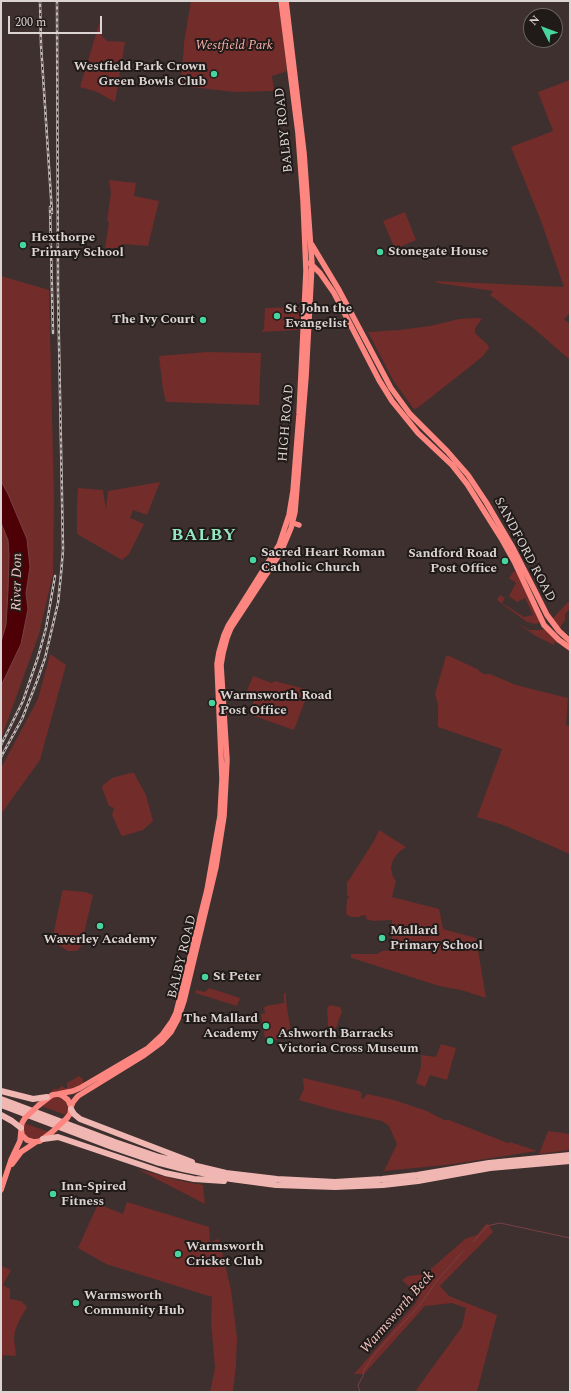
<!DOCTYPE html>
<style>
body{margin:0}
#map{position:relative;width:571px;height:1393px;overflow:hidden;background:#3d302f;font-family:Spectral,serif}
canvas{display:block}
.frame{position:absolute;inset:0;border:2px solid #dcd4d3;pointer-events:none}
.north{position:absolute;left:523px;top:8px;width:40px;height:40px;box-sizing:border-box;background:#201a19;border:1px solid #6b6463;border-radius:50%;rotate:312deg;font-size:11px;font-weight:700;line-height:16px;text-align:center;color:#dcd4d3}
.north::after{content:'';display:block;margin:auto;width:14px;height:18px;background:#48d49d;clip-path:polygon(50% 0,100% 100%,50% 72%,0 100%)}
.scale{position:absolute;left:8px;top:16px;width:94px;height:18px;box-sizing:border-box;border:2px solid #dcd4d3;border-top:0;padding-left:5px;font-size:12px;line-height:14px;white-space:nowrap;color:#dcd4d3;-webkit-text-stroke:3px #201a19;paint-order:stroke}
</style>
<div id="map">
<canvas width="571" height="1393"></canvas>
<div class="frame"></div>
<div class="north">N</div>
<div class="scale">200 m</div>
</div>
<script>
const g = document.querySelector('canvas').getContext('2d');
g.lineJoin = 'round';
function paint(path, color) {
  g.fillStyle = color;
  g.fill(path, 'evenodd');
}
function shape(rows) {
  const path = new Path2D();
  for (const r of rows) {
    path.moveTo(r[0], r[1]);
    for (let i = 2; i < r.length; i += 2) path.lineTo(r[i], r[i + 1]);
  }
  return path;
}
function trace(path, color, width, dash) {
  g.strokeStyle = color;
  g.lineWidth = width;
  g.lineCap = dash ? 'butt' : 'round';
  g.setLineDash(dash || []);
  g.stroke(path);
}
function label(font, color, halo, rows, align = 'center') {
  g.font = font + ' Spectral,serif';
  g.lineWidth = 4;
  g.setLineDash([]);
  g.textBaseline = 'middle';
  g.strokeStyle = halo;
  g.fillStyle = color;
  for (const [text, x, y, turn = 0] of rows) {
    g.save();
    g.translate(x, y);
    g.rotate((+turn || 0) * Math.PI / 180);
    g.textAlign = isNaN(turn) ? turn : align;
    if (halo) g.strokeText(text, 0, 0);
    g.fillText(text, 0, 0);
    g.restore();
  }
}
paint(shape([
 [191,1,277,1,280,15,287,71,272,76,274,91,235,92,181,86,184,43],
 [99,24,102,24,101,35,107,41,125,42,115,102,97,92,80,87],
 [570,80,570,313,564,319,570,324,570,360,532,327,490,295,493,291,438,283,435,281,564,287,541,221,511,147,553,131,538,92],
 [109,180,136,183,134,196,159,201,148,246,122,244,121,248,105,248,109,222,107,221,111,193],
 [405,212,416,240,395,249,383,221],
 [1,276,49,290,54,498,53,574,39,634,1,739,1,686,21,644,28,609,26,593,30,567,1,482],
 [299,307,299,328,297,330,262,332,263,330,264,329,265,308],
 [478,318,482,319,475,328,475,333,488,345,489,348,483,356,467,369,416,409,413,408,393,380,368,332,399,330,430,326,459,319],
 [207,352,261,353,259,405,166,402,163,390,159,356],
 [160,482,147,515,133,510,130,518,144,524,129,554,122,560,77,534,77,507,78,488,103,490,106,509,108,491],
 [1,523,8,540,9,555,8,591,6,625,1,642],
 [514,571,518,573,540,621,539,623,536,624,527,622,498,601,497,599,500,595,505,598,502,603,524,617,533,615,525,598,517,602,509,596,516,583,509,578],
 [568,602,570,602,570,609,565,614,565,620,559,629,553,621,553,618],
 [516,622,529,630,540,630,545,629,561,644,555,642,554,645,534,635],
 [50,654,66,665,40,760,1,814,1,768,38,699],
 [446,656,449,656,477,669,483,674,490,674,516,685,568,698,566,725,570,726,570,854,503,825,477,817,502,749,438,727,438,705,435,694],
 [253,676,272,683,275,681,309,690,294,730,251,715,254,697,246,693],
 [130,773,134,773,146,795,153,821,143,830,123,836,121,835,112,815,114,808,109,806,102,788,103,785,112,778],
 [379,830,406,847,399,852,393,860,391,868,393,877,396,881,392,897,439,909,443,929,476,938,486,998,461,990,439,986,352,958,351,957,351,954,377,954,382,951,392,950,392,920,373,921,366,919,366,915,360,916,359,917,351,917,346,914,347,899,350,897,347,896,347,883,374,841],
 [63,890,85,892,93,895,81,946,78,950,74,951,68,951,52,941,62,892],
 [209,988,240,998,237,1006,195,993,196,990,205,992],
 [284,993,286,993,286,1001,292,1039,289,1038,268,1041,267,1037,265,1038,261,1014,265,1013,264,1008,266,1006,284,1003],
 [330,1005,340,1007,342,1011,336,1028,333,1031,330,1030,328,1027,327,1008],
 [441,1044,456,1048,447,1080,430,1075,425,1087,416,1083,421,1067,421,1055,436,1057],
 [79,1076,83,1079,83,1084,65,1091,51,1092,53,1089,58,1089,62,1086,65,1088,67,1088,67,1083],
 [303,1078,359,1091,362,1094,361,1098,363,1099,367,1094,394,1100,427,1111,444,1120,449,1120,508,1143,510,1142,537,1151,446,1165,384,1171,397,1144,389,1126,382,1121,334,1110,299,1100,304,1089],
 [51,1097,58,1097,66,1102,68,1109,66,1115,41,1106],
 [24,1123,49,1132,36,1140,30,1139,25,1135,23,1131],
 [548,1131,570,1134,570,1150,539,1154],
 [137,1169,181,1181,203,1185,205,1204],
 [127,1202,209,1227,210,1242,219,1239,231,1290,237,1337,236,1365,233,1392,210,1392,215,1368,211,1322,212,1297,106,1264,78,1248,98,1204,123,1214],
 [487,1223,493,1232,440,1286,449,1296,497,1315,477,1392,420,1392,416,1390,462,1327,466,1308,452,1303,425,1306,364,1374,354,1374,415,1304,419,1297,402,1280,408,1276,425,1274,465,1239,477,1235],
 [1,1266,11,1270,3,1285,10,1289,10,1299,21,1301,27,1307,19,1321,15,1331,14,1338,16,1356,3,1355,2,1360,1,1360]
]), '#722c2a');
const water = shape([
 [1,481,8,494,27,539,30,567,26,593,28,609,21,644,1,686,1,642,6,625,8,591,9,555,8,540,1,523,1,481]
]);
paint(water, '#4d0005');
trace(water, '#784043', 1);
trace(shape([
 [473,1242,487,1226,500,1223,570,1238],
 [360,1392,358,1385,363,1376,364,1370,377,1351,420,1305,436,1282,463,1251]
]), '#784043', 1);
trace(shape([
 [312,245,339,290,391,388,410,414,447,451,468,475,486,502,513,548,534,589,547,615,559,631,570,641],
 [310,263,320,273,334,293,379,380,392,401,418,433,452,465,467,484,501,538,515,563,544,625,559,640,570,648],
 [293,523,299,525],
 [58,1094,73,1091,80,1088,148,1048,162,1035,172,1021,176,1013,207,890,220,816,222,779,217,664,219,652,224,635,228,626,279,545,289,515,293,491,299,415,306,271,303,200,298,133,281,1],
 [39,1105,52,1095,58,1094,63,1096,68,1100,71,1107,70,1114,67,1118],
 [71,1107,73,1102,78,1096,143,1056,162,1042,171,1032,178,1019,184,1001,216,867,224,816,227,760,221,665,223,653,227,638,231,628,281,552,291,528,295,512,306,377,312,264,304,153,286,1],
 [25,1118,22,1123,21,1128,22,1135,27,1140,34,1142,40,1141,52,1132],
 [12,1164,21,1152,36,1142],
 [1,1190,11,1160,20,1141,21,1131]
]), '#fd8780', 5.5);
trace(shape([
 [1,1091,33,1099,47,1097],
 [1,1099,115,1142,159,1157,226,1173,277,1179,335,1182,382,1179,417,1175,489,1163,570,1155],
 [1,1105,112,1147,156,1162,183,1169,231,1179,276,1185,335,1187,383,1185,418,1181,490,1168,570,1161],
 [71,1109,74,1114,80,1119,192,1162],
 [1,1115,12,1121,21,1128],
 [43,1139,58,1137,165,1173,194,1179,224,1181]
]), '#f0b6b1', 6);
const rail = shape([
 [40,1,41,45,52,213],
 [50,207,53,333],
 [1,745,23,701,38,657,46,628,55,576],
 [1,757,22,719,37,681,45,658,58,603,61,574,63,550,58,291,57,1]
]);
trace(rail, '#c2b9b8', 2.5);
trace(rail, '#201a19', 1, [3]);
trace(shape([
 [25,1118,39,1105],
 [52,1132,67,1118]
]), '#fd8780', 5.5);
for (const [x, y, r, color] of [
 [214,74,4,"#48d49d"],
 [23,245,4,"#48d49d"],
 [380,252,4,"#48d49d"],
 [277,316,4,"#48d49d"],
 [203,320,4,"#48d49d"],
 [253,560,4,"#48d49d"],
 [505,561,4,"#48d49d"],
 [212,703,4,"#48d49d"],
 [100,926,4,"#48d49d"],
 [382,938,4,"#48d49d"],
 [205,977,4,"#48d49d"],
 [266,1026,4,"#48d49d"],
 [270,1041,4,"#48d49d"],
 [53,1194,4,"#48d49d"],
 [178,1254,4,"#48d49d"],
 [76,1303,4,"#48d49d"]
]) {
  const dot = new Path2D();
  dot.arc(x, y, r, 0, 2 * Math.PI);
  g.fillStyle = color;
  g.fill(dot);
  trace(dot, '#201a19', 1.5);
}
label('italic 13px', '#f8b1ab', '#201a19', [
 ["Westfield Park",234,46]
]);
label('bold 13px', '#dcd4d3', '#201a19', [
 ["Westfield Park Crown",206,67,"right"],
 ["Green Bowls Club",206,82,"right"],
 ["Hexthorpe",31,238],
 ["Primary School",31,253],
 ["Stonegate House",388,252],
 ["St John the",285,309],
 ["Evangelist",285,324],
 ["The Ivy Court",195,320,"right"],
 ["Sacred Heart Roman",261,553],
 ["Catholic Church",261,568],
 ["Sandford Road",497,554,"right"],
 ["Post Office",497,569,"right"],
 ["Warmsworth Road",220,696],
 ["Post Office",220,711],
 ["Mallard",390,931],
 ["Primary School",390,946],
 ["Waverley Academy",100,940,"center"],
 ["St Peter",213,977],
 ["The Mallard",258,1019,"right"],
 ["Academy",258,1034,"right"],
 ["Ashworth Barracks",278,1034],
 ["Victoria Cross Museum",278,1049],
 ["Inn-Spired",61,1187],
 ["Fitness",61,1202],
 ["Warmsworth",186,1247],
 ["Cricket Club",186,1262],
 ["Warmsworth",84,1296],
 ["Community Hub",84,1311]
], 'left');
label('13px', '#dcd4d3', '#201a19', [
 ["BALBY ROAD",285,130,-96],
 ["HIGH ROAD",287,423,-85],
 ["SANDFORD ROAD",524,550,62],
 ["BALBY ROAD",183,957,-76]
]);
label('italic 14px', '#f6c5c0', '#201a19', [
 ["River Don",18,582,-89],
 ["Warmsworth Beck",398,1313,-49]
]);
g.letterSpacing = '1px';
label('bold 17px', '#94e8c1', '#201a19', [
 ["BALBY",204,537]
]);
g.letterSpacing = '0px';
</script>
